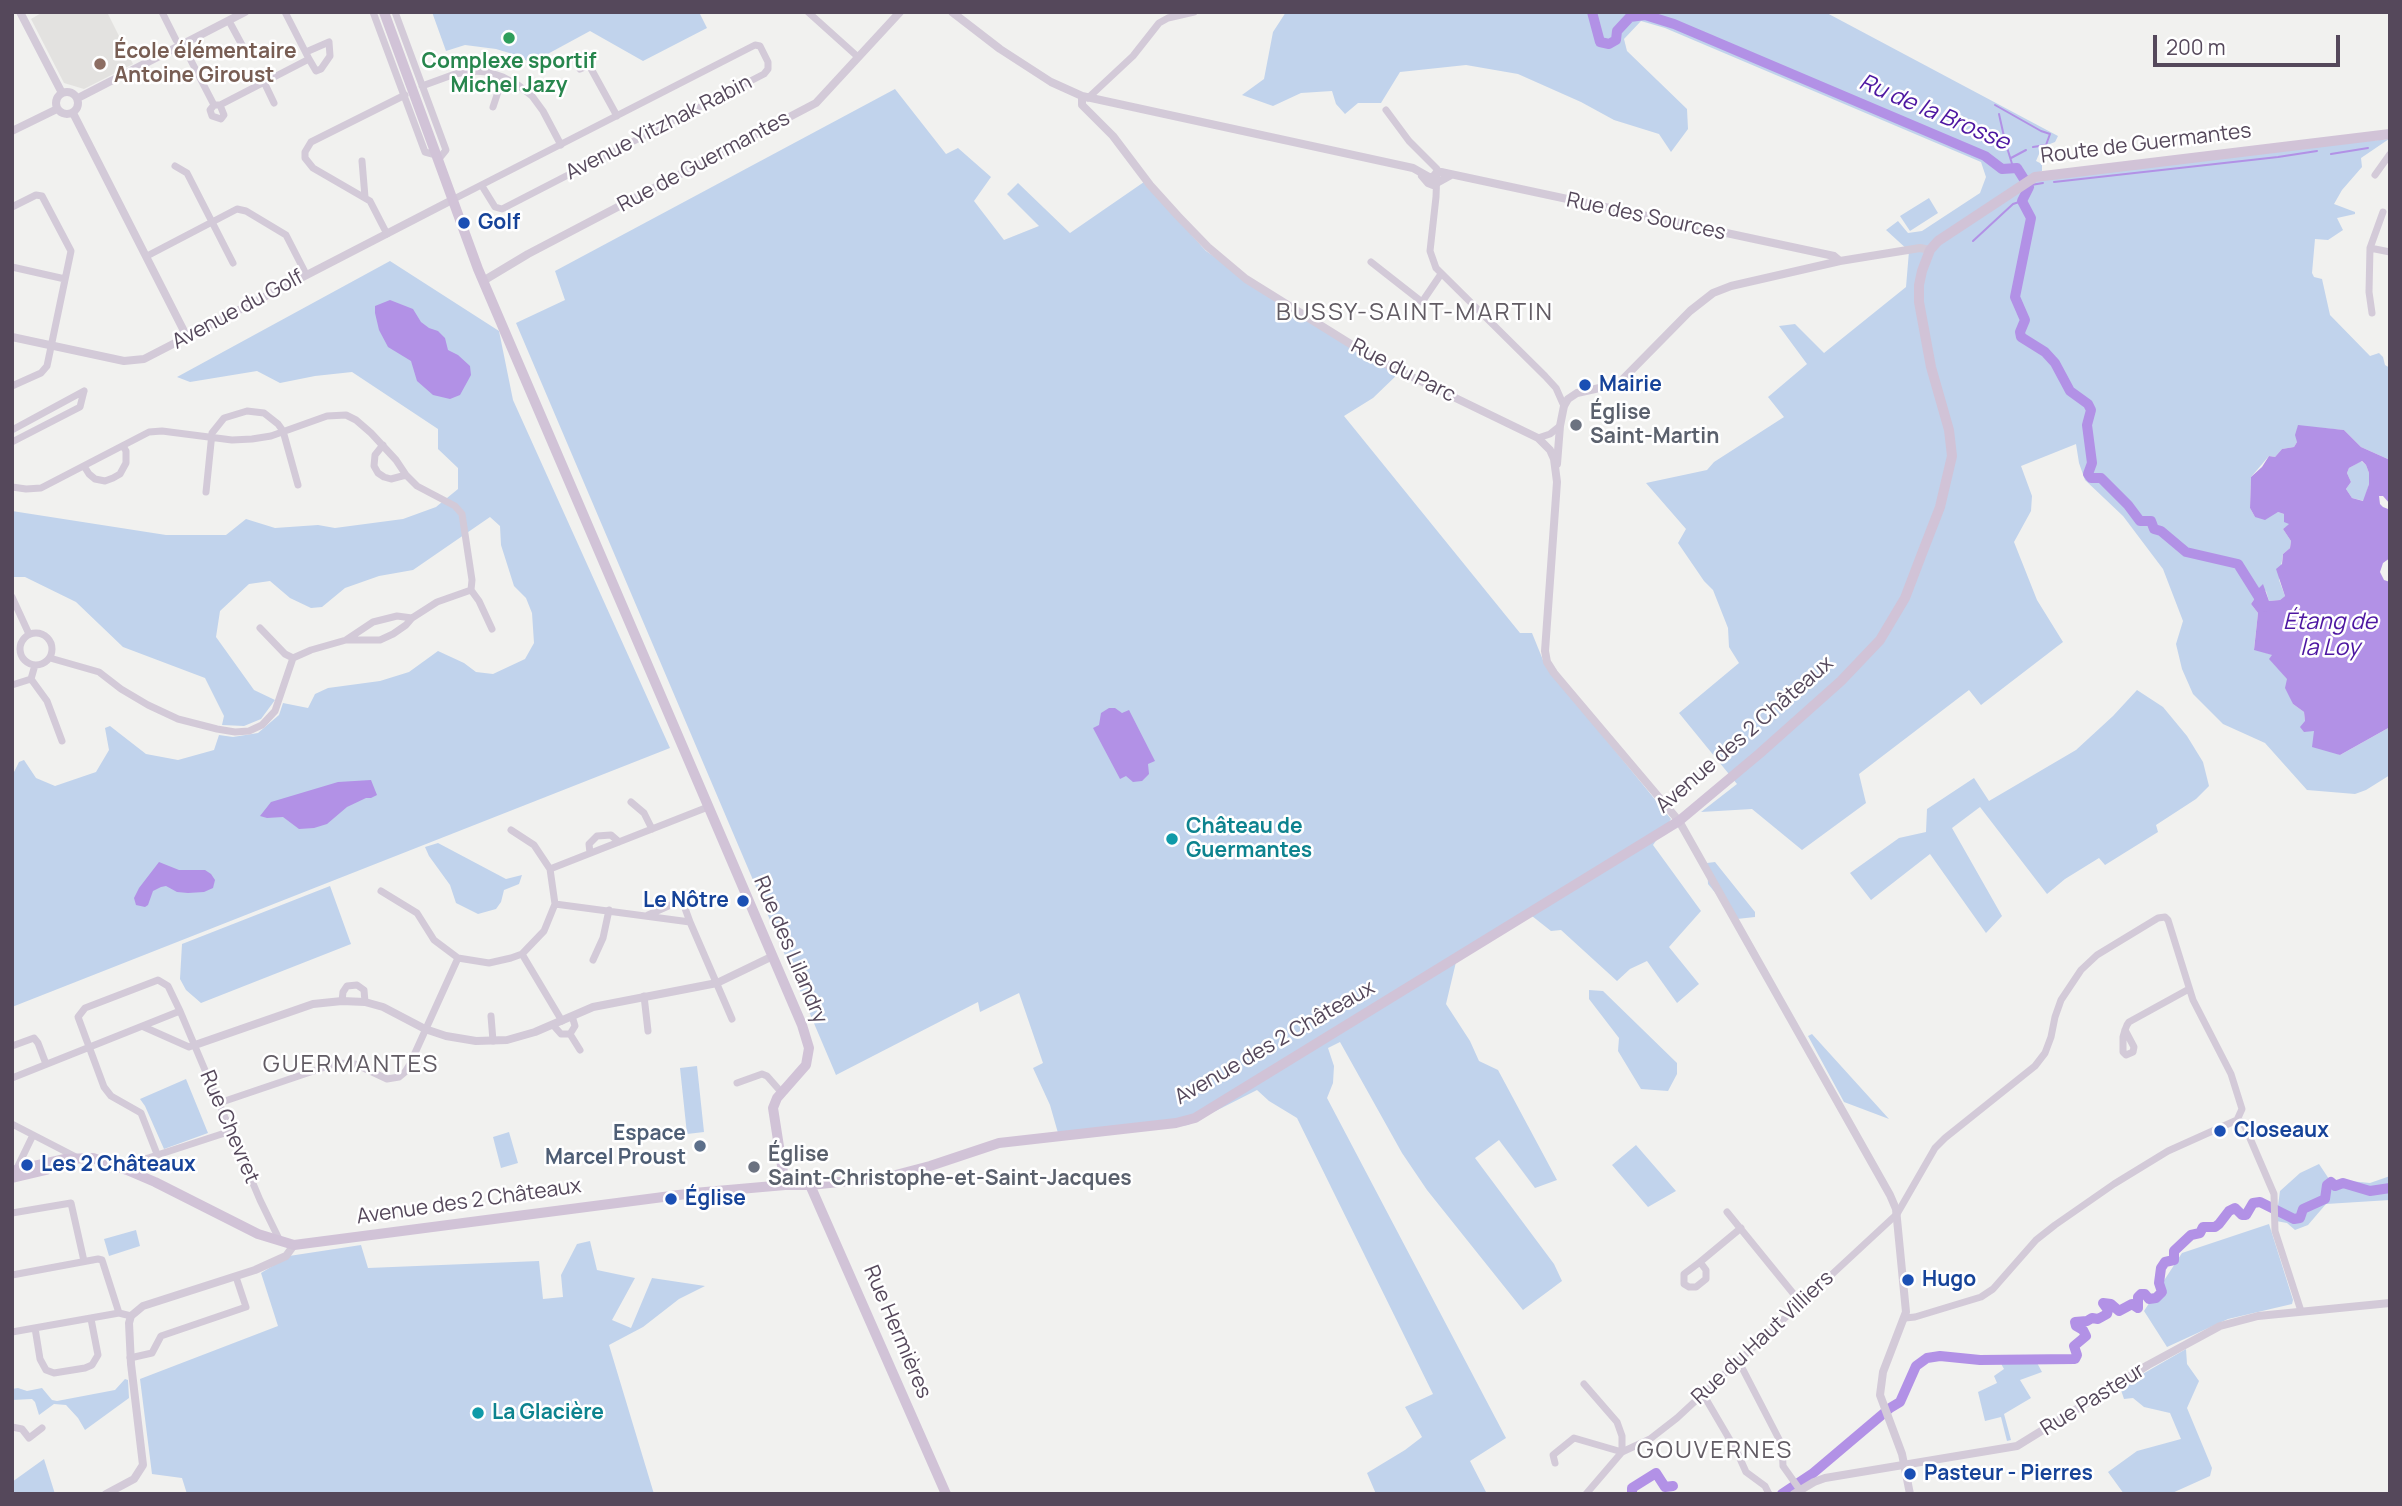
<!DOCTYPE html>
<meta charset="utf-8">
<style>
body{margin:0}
#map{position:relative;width:2402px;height:1506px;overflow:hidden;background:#f1f1ef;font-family:Manrope,sans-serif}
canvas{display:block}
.frame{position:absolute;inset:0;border:14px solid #55485b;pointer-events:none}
.scale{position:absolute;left:2153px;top:35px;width:187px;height:32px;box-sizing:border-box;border:4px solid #55485b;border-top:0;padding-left:9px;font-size:21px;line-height:24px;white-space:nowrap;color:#55485b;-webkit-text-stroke:5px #fff;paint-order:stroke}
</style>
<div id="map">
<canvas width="2402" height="1506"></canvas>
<div class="frame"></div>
<div class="scale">200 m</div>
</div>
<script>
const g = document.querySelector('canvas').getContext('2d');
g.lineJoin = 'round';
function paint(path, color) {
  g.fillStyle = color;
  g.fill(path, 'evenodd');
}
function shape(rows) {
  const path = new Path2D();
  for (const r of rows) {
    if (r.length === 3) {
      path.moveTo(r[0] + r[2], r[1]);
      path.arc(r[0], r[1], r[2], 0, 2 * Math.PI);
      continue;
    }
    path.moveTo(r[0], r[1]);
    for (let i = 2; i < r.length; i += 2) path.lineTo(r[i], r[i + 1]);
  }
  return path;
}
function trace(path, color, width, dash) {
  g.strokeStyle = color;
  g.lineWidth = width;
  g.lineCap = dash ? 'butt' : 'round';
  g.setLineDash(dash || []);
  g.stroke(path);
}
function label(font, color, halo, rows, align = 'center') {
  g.font = font + ' Manrope,sans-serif';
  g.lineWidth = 5;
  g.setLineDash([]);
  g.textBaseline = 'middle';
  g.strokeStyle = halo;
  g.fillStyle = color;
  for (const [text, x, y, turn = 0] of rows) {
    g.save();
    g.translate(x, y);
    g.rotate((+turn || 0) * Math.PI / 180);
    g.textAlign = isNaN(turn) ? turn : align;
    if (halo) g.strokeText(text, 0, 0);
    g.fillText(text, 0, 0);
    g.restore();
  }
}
paint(shape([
 [43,12,107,12,133,64,84,89,64,83,31,19]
]), '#e3e2e0');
paint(shape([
 [432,12,699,12,707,28,643,61,590,31,531,63,516,55,496,49,465,45,446,51],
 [1286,12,1825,12,2058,136,2055,142,2042,147,2036,161,2042,164,2042,171,2037,173,2389,139,2361,158,2362,167,2342,190,2334,204,2355,212,2355,214,2337,218,2343,230,2328,240,2315,239,2312,273,2314,277,2322,279,2330,315,2370,356,2379,353,2383,357,2385,365,2390,368,2390,460,2361,447,2344,430,2298,426,2297,442,2294,447,2282,449,2275,457,2269,456,2251,477,2250,508,2255,517,2278,512,2284,514,2290,524,2283,529,2291,541,2290,548,2283,554,2279,580,2285,596,2280,600,2269,601,2266,591,2259,588,2259,592,2251,604,2258,613,2254,649,2273,655,2270,659,2288,679,2293,704,2304,712,2305,721,2314,731,2314,740,2340,755,2390,727,2390,775,2366,790,2355,794,2307,790,2265,743,2223,724,2193,694,2182,669,2176,644,2183,621,2163,569,2123,516,2085,480,2079,463,2076,444,2021,466,2032,496,2031,511,2014,542,2037,600,2063,642,1981,705,1969,690,1859,774,1866,803,1802,850,1752,809,1701,812,1737,784,1679,713,1739,663,1729,647,1728,628,1713,590,1704,581,1678,543,1686,529,1646,483,1707,470,1714,462,1784,417,1768,397,1807,364,1779,326,1795,324,1824,353,1906,287,1909,251,1886,230,1898,221,1908,233,1922,231,1980,193,1986,177,1981,162,1665,28,1641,21,1624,39,1627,51,1687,109,1688,129,1671,152,1659,134,1614,120,1581,102,1518,74,1466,65,1400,72,1381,103,1358,103,1345,114,1336,104,1332,91,1301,93,1273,106,1242,95,1264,79,1273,32],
 [895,89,946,154,958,148,991,177,974,201,1004,240,1039,226,1007,194,1018,183,1070,233,1144,182,1206,251,1371,361,1399,373,1373,398,1344,416,1520,633,1532,633,1545,665,1671,819,1653,845,1701,911,1669,947,1699,984,1677,1003,1647,961,1630,969,1617,981,1561,930,1551,931,1532,916,1456,962,1446,1004,1470,1041,1479,1061,1498,1070,1557,1180,1535,1188,1499,1140,1475,1158,1554,1264,1562,1281,1523,1310,1427,1190,1402,1153,1340,1042,1328,1048,1334,1066,1333,1083,1327,1098,1506,1438,1470,1461,1487,1494,1376,1494,1367,1473,1405,1450,1422,1437,1405,1407,1433,1394,1297,1118,1269,1101,1257,1090,1188,1125,1060,1140,1050,1105,1033,1068,1043,1063,1019,993,980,1012,978,1002,836,1075,516,323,565,300,555,271],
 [1929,198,1938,213,1910,231,1900,216],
 [390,261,499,331,513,400,670,748,12,1007,12,776,19,762,24,760,36,778,55,786,96,772,109,750,105,728,110,726,146,754,178,760,214,750,219,735,233,737,258,733,279,715,283,703,308,708,315,694,328,688,380,681,409,672,438,651,464,663,476,672,493,674,525,659,534,643,532,613,526,598,514,586,501,545,500,526,490,517,413,570,379,576,345,588,322,607,311,608,290,598,270,581,249,584,220,611,216,637,254,690,275,700,261,719,244,726,222,725,224,716,205,678,123,647,76,602,25,577,12,577,12,511,166,535,226,535,246,519,275,528,318,525,335,528,403,519,436,507,458,489,458,468,438,449,438,429,352,372,315,376,280,383,257,371,190,382,177,377],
 [2361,461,2366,465,2369,473,2369,484,2364,501,2352,498,2346,489,2351,482,2347,473,2349,468],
 [2137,690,2163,707,2187,736,2203,762,2209,786,2196,799,2156,825,2158,832,2105,865,2099,858,2065,879,2047,894,1980,807,1952,828,2002,916,1986,933,1930,854,1871,900,1850,873,1899,838,1926,832,1927,809,1974,778,1989,801,2076,750,2113,716],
 [438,843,506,879,522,875,519,884,504,890,501,902,496,909,478,914,456,903,450,885,429,856,425,847],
 [1715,862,1755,912,1755,917,1737,919,1708,884,1707,863],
 [330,886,351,944,201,1003,186,990,180,979,182,944],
 [1589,990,1603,991,1677,1063,1677,1074,1668,1091,1641,1089,1618,1051,1619,1038,1589,999],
 [1812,1034,1889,1119,1844,1102,1808,1036],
 [697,1066,704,1132,687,1134,680,1068],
 [186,1079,208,1133,164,1149,145,1106,140,1099],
 [509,1132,518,1163,501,1168,493,1137],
 [1636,1145,1676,1191,1648,1207,1612,1165],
 [2319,1164,2329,1179,2370,1183,2390,1176,2390,1200,2326,1204,2308,1225,2295,1230,2287,1223,2276,1221,2280,1191,2300,1173],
 [2269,1224,2293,1300,2292,1304,2228,1319,2167,1347,2144,1311,2182,1253],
 [136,1230,140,1246,109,1256,104,1239],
 [590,1241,597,1270,635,1278,612,1320,631,1328,652,1278,705,1286,679,1299,643,1327,609,1345,654,1494,187,1494,182,1478,152,1474,140,1379,278,1326,261,1273,289,1256,361,1245,368,1268,539,1261,543,1299,563,1297,561,1275,577,1244],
 [2186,1349,2187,1364,2199,1381,2187,1408,2212,1468,2210,1476,2170,1494,2124,1494,2108,1472,2137,1451,2181,1439,2170,1413,2144,1407,2133,1398,2124,1399,2120,1387],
 [1999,1360,2036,1361,2042,1372,2020,1380,2031,1398,2004,1414,2011,1440,2007,1441,2001,1417,1985,1421,1978,1392,1997,1383,1994,1376,2004,1369],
 [125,1379,128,1380,129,1398,85,1430,78,1418,66,1405,54,1404,39,1415,35,1402,32,1399,12,1400,12,1389,18,1388,27,1391,42,1388,52,1400,57,1401,115,1390],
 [44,1459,55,1494,12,1494,12,1482]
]), '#c1d3ec');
paint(shape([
 [390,300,413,309,421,322,429,328,438,331,445,338,448,350,458,355,470,366,471,375,460,395,450,399,433,395,417,381,411,361,388,347,379,330,375,313,375,306],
 [2298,425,2344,430,2361,447,2390,460,2390,504,2383,496,2379,496,2380,504,2383,507,2388,509,2390,506,2390,558,2383,563,2380,572,2384,580,2390,582,2390,727,2340,755,2312,747,2314,731,2304,732,2300,727,2305,721,2304,712,2293,704,2285,688,2287,679,2269,659,2272,655,2254,650,2258,613,2251,604,2259,592,2259,588,2263,584,2269,601,2280,600,2285,596,2276,569,2282,564,2283,554,2290,548,2291,541,2283,529,2289,524,2284,522,2284,514,2278,512,2265,520,2255,517,2250,508,2251,477,2262,467,2269,456,2275,457,2282,449,2294,447,2297,442,2295,435],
 [2362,461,2366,465,2369,473,2369,484,2363,501,2352,498,2346,489,2351,482,2347,473,2349,468],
 [1109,708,1115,708,1122,713,1129,710,1155,761,1148,764,1149,774,1142,781,1133,782,1126,776,1120,779,1093,728,1099,725,1101,713],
 [371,780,377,795,371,798,366,798,347,807,327,824,314,828,299,829,283,817,267,818,260,816,271,802,338,782],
 [159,862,179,870,205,870,211,874,215,880,213,888,204,892,188,893,177,892,166,886,161,887,153,891,148,905,145,907,136,905,134,898,139,888]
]), '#b291e6');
trace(shape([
 [1995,105,2041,131,2050,134,2046,145,2033,147],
 [1999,114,2005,141,2013,167],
 [2331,154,2368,148],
 [2011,158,2026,150],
 [2054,182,2278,157,2317,151],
 [2031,185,2043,183],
 [1973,241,2013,204,2022,201]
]), '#b291e6', 2);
trace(shape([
 [1592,12,1600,42,1609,44,1616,40,1617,31,1630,17,1645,15,1674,24,1985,156,2002,169,2017,168,2029,187,2022,201,2031,218,2015,297,2025,320,2020,332,2021,337,2045,352,2055,363,2070,391,2088,404,2091,410,2087,425,2092,463,2088,474,2091,478,2101,478,2128,505,2140,521,2151,521,2154,529,2161,531,2186,552,2238,564,2265,607],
 [1632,1494,1632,1488,1656,1473,1665,1487,1673,1486],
 [1782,1494,1812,1474,1890,1408,1900,1402,1916,1366,1927,1358,1940,1356,1980,1360,2075,1359,2077,1355,2074,1346,2086,1336,2083,1330,2076,1326,2075,1322,2087,1321,2092,1318,2098,1319,2107,1314,2108,1310,2103,1303,2111,1304,2119,1311,2132,1304,2138,1308,2138,1297,2141,1294,2145,1294,2149,1299,2156,1298,2162,1292,2159,1283,2161,1268,2165,1262,2174,1260,2174,1251,2191,1235,2200,1233,2203,1227,2215,1227,2219,1224,2229,1211,2235,1208,2242,1215,2246,1215,2253,1203,2260,1202,2294,1219,2300,1218,2303,1209,2325,1199,2327,1185,2331,1182,2335,1186,2343,1183,2370,1191,2390,1188]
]), '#b291e6', 10);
trace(shape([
 [162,12,176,40,185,49,214,105,220,105,309,59,285,12],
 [373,12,425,152,436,155],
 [395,12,446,150,438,160],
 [808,12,858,57],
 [229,21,242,45],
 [306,52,329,42,330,56,321,69,316,71,309,59],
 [580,69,589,65,617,116],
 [264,82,274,103],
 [422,86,455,74,473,71,488,72,503,77,518,85,532,96,543,111,561,145],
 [1088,98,1133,56,1159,23,1168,18,1194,12],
 [214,105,210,110,212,116,221,119,224,115,220,105],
 [493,107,503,77],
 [1386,110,1409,141,1437,169,1436,197,1430,251,1436,268,1545,376,1556,388,1564,406],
 [362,161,365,197],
 [175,166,187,173,233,263],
 [2375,175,2390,154],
 [452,200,755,45,760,46,768,62,768,69,764,74,502,209,495,207,482,186],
 [12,207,36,195,42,196,71,251,47,366,41,373,12,386],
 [387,234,370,201,313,168,305,158,305,152,311,142,405,95],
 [2370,248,2390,252],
 [147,256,237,209,246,211,286,235,306,274],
 [1371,262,1422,302,1441,274],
 [12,267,65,279],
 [2372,313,2369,292,2370,248,2383,212],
 [12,430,84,391],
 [1538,438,1550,434,1560,426],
 [12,442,80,407,84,391],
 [383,445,375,455,374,466,378,473,384,477,391,479,406,475],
 [84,466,89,474,95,479,105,481,113,478,120,474,126,463,126,451,123,446],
 [12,487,26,489,41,488,149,432,162,431,232,440,252,439,271,436,327,416,346,415,356,420,371,433,396,460,406,475,417,486,455,506,462,514,472,580,471,590],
 [206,492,212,433,224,418,247,411,264,413,278,424,283,431,298,485],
 [471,590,479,601,492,629],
 [12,597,29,634],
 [260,628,285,654,293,658],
 [36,649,16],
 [346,640,380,640,393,634,406,625,412,618,437,602,471,590],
 [50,658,99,672,121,689,148,705,178,719,217,729,235,732,249,731,262,725,275,711,293,658,311,650,346,640,373,622,397,616,412,618],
 [31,679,47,701,62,741],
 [12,685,31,679,35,665],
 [631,802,644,813,652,829],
 [511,830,534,845,550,869],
 [590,853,589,844,597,836,611,835,619,842],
 [381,891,417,913,434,940,458,958],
 [555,904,690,922,732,1019],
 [648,915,682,900,690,922],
 [522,954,562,1021],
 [593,960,603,938,609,910],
 [644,996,648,1031],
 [342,1001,343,992,347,986,357,985,364,990,365,1002],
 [491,1016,493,1041],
 [553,1025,561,1034,570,1034,575,1026,572,1016],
 [144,1027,189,1047,195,1045],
 [2125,1030,2134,1047,2133,1052,2126,1055,2123,1052,2123,1037,2125,1030,2127,1025,2129,1022,2189,989],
 [570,1034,580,1050],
 [12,1046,34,1038,38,1043,46,1064],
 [12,1078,180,1011],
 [737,1083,762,1074,767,1076,782,1093],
 [219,1103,337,1063,355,1064,387,1079,399,1077,405,1072,410,1064,458,958,489,963,511,958,522,954,544,931,555,904,550,869,708,807],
 [2237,1120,2242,1122,2246,1129,2274,1194,2275,1231,2301,1311],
 [12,1124,76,1157],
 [157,1154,141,1113,111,1096,104,1087,78,1017,85,1008,158,980,168,986,180,1011,260,1200,280,1241],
 [127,1170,136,1162,231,1131],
 [18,1172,18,1166,33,1135],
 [1727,1212,1801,1303],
 [12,1213,71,1203,84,1261],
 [1700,1262,1684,1274,1684,1284,1689,1287,1696,1287,1706,1279,1706,1270,1700,1262,1741,1228],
 [12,1275,98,1259,102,1260,119,1313],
 [1905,1318,1915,1317,1981,1297,1993,1289,2036,1240,2055,1225,2114,1184,2168,1151,2237,1120],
 [35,1328,40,1359,46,1370,54,1373,85,1368,92,1365,98,1355,91,1319],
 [12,1332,119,1313,131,1316],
 [130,1358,152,1353,161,1336,246,1307,236,1277],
 [1738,1360,1782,1445,1783,1466,1800,1490],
 [1584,1384,1617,1422,1622,1436,1622,1452],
 [1703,1394,1737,1452,1746,1472,1765,1486,1769,1494],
 [12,1427,22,1429,29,1438,42,1428],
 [1555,1463,1553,1455,1574,1438,1622,1452,1650,1439,1677,1418,1897,1214,1935,1148,1945,1138,2035,1066,2045,1053,2051,1037,2055,1017,2061,1000,2081,970,2097,955,2158,918,2165,917,2168,920,2193,1000,2231,1074,2242,1109,2237,1120],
 [1586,1494,1622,1452]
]), '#d3cad8', 7);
trace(shape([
 [20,12,62,93],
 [952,12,1000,49,1051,82,1082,96,1413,168,1429,177,1433,177,1437,172,1441,172,1834,256,1840,261],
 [67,103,11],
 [1082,96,1082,105,1113,136,1150,185,1178,216,1208,247,1246,279,1373,358,1538,438,1550,450,1554,459,1557,482,1545,651,1547,662,1554,673,1679,821,1890,1195,1896,1209,1906,1312,1883,1372,1880,1395,1902,1454,1910,1494],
 [78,98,245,12],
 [73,113,187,337],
 [12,131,57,109],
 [1422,176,1428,183,1433,185,1451,175],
 [483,281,528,254,816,103,900,12],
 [12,337,124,361,144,359,452,200],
 [1557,464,1560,426,1564,406,1568,399,1577,393,1613,385,1621,381,1690,311,1713,293,1731,286,1840,261,1920,248,1930,250],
 [195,1045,313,1004,342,1001,365,1002,383,1007,425,1029,446,1036,476,1041,507,1040,535,1032,593,1007,717,983,773,956],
 [106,1494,134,1479,143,1465,131,1364,129,1323,131,1316,143,1306,255,1270,286,1256,294,1245],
 [1794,1494,1814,1482,1825,1478,2017,1446,2148,1365,2220,1326,2258,1316,2390,1303]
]), '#d3cad8', 8);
trace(shape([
 [384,12,478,269,802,1025,809,1048,806,1065,777,1098,773,1108,785,1185],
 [12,1171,65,1159,93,1158,127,1170,155,1182,258,1234,294,1245,694,1193,785,1185,810,1185,888,1177,930,1166,999,1143,1176,1123,1195,1118,1679,821,1759,754,1841,681,1880,640,1905,598,1921,556,1940,507,1952,456,1949,430,1931,367,1919,302,1919,285,1922,271,1930,250,1938,241,2035,177,2390,134],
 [12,1178,46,1170],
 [810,1185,946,1494]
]), '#d1c3d7', 10);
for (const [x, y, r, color] of [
 [509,38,7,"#2e9e5b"],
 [100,64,7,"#8d6e63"],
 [464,223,7,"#1a4fb4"],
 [1585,385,7,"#1a4fb4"],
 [1576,425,7,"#6b7280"],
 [1172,839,7,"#0f9aa8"],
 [743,901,7,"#1a4fb4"],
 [2220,1131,7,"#1a4fb4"],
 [700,1146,7,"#5c6f8a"],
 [27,1165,7,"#1a4fb4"],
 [754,1167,7,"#6b7280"],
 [671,1199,7,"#1a4fb4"],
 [1908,1280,7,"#1a4fb4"],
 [478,1413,7,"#0f9aa8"],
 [1910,1474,7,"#1a4fb4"]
]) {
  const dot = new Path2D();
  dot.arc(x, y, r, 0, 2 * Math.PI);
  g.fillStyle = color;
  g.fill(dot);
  trace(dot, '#fff', 2.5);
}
label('bold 21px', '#785e54', '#fff', [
 ["École élémentaire",114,52],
 ["Antoine Giroust",114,76]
], 'left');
label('bold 21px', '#27864d', '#fff', [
 ["Complexe sportif",509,62],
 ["Michel Jazy",509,86]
]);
label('21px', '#55485b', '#fff', [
 ["Avenue Yitzhak Rabin",659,128,-27],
 ["Route de Guermantes",2146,144,-7],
 ["Rue de Guermantes",704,162,-28],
 ["Rue des Sources",1646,217,12],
 ["Avenue du Golf",238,310,-28],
 ["Rue du Parc",1403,371,27],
 ["Avenue des 2 Châteaux",1745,735,-41],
 ["Rue des Lilandry",790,950,67],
 ["Avenue des 2 Châteaux",1275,1043,-30],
 ["Rue Chevret",229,1127,67],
 ["Avenue des 2 Châteaux",469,1202,-8],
 ["Rue Hermières",897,1332,67],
 ["Rue du Haut Villiers",1763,1338,-43],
 ["Rue Pasteur",2093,1400,-32]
]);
label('bold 21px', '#164399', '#fff', [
 ["Golf",478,223],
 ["Mairie",1599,385],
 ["Le Nôtre",729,901,"right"],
 ["Closeaux",2234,1131],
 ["Les 2 Châteaux",41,1165],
 ["Église",685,1199],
 ["Hugo",1922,1280],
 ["Pasteur - Pierres",1924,1474]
], 'left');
label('bold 21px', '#5b616d', '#fff', [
 ["Église",1590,413],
 ["Saint-Martin",1590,437],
 ["Église",768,1155],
 ["Saint-Christophe-et-Saint-Jacques",768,1179]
], 'left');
label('bold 21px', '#0d838f', '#fff', [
 ["Château de",1186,827],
 ["Guermantes",1186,851],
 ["La Glacière",492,1413]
], 'left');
label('bold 21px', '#4e5e75', '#fff', [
 ["Espace",686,1134],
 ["Marcel Proust",686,1158]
], 'right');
label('italic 23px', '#4d16a1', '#fff', [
 ["Ru de la Brosse",1934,113,23],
 ["Étang de",2330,623],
 ["la Loy",2330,649]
]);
g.letterSpacing = '2px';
label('24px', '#625c64', '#fff', [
 ["BUSSY-SAINT-MARTIN",1415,313],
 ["GUERMANTES",351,1065],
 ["GOUVERNES",1715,1451]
]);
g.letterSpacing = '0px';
</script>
